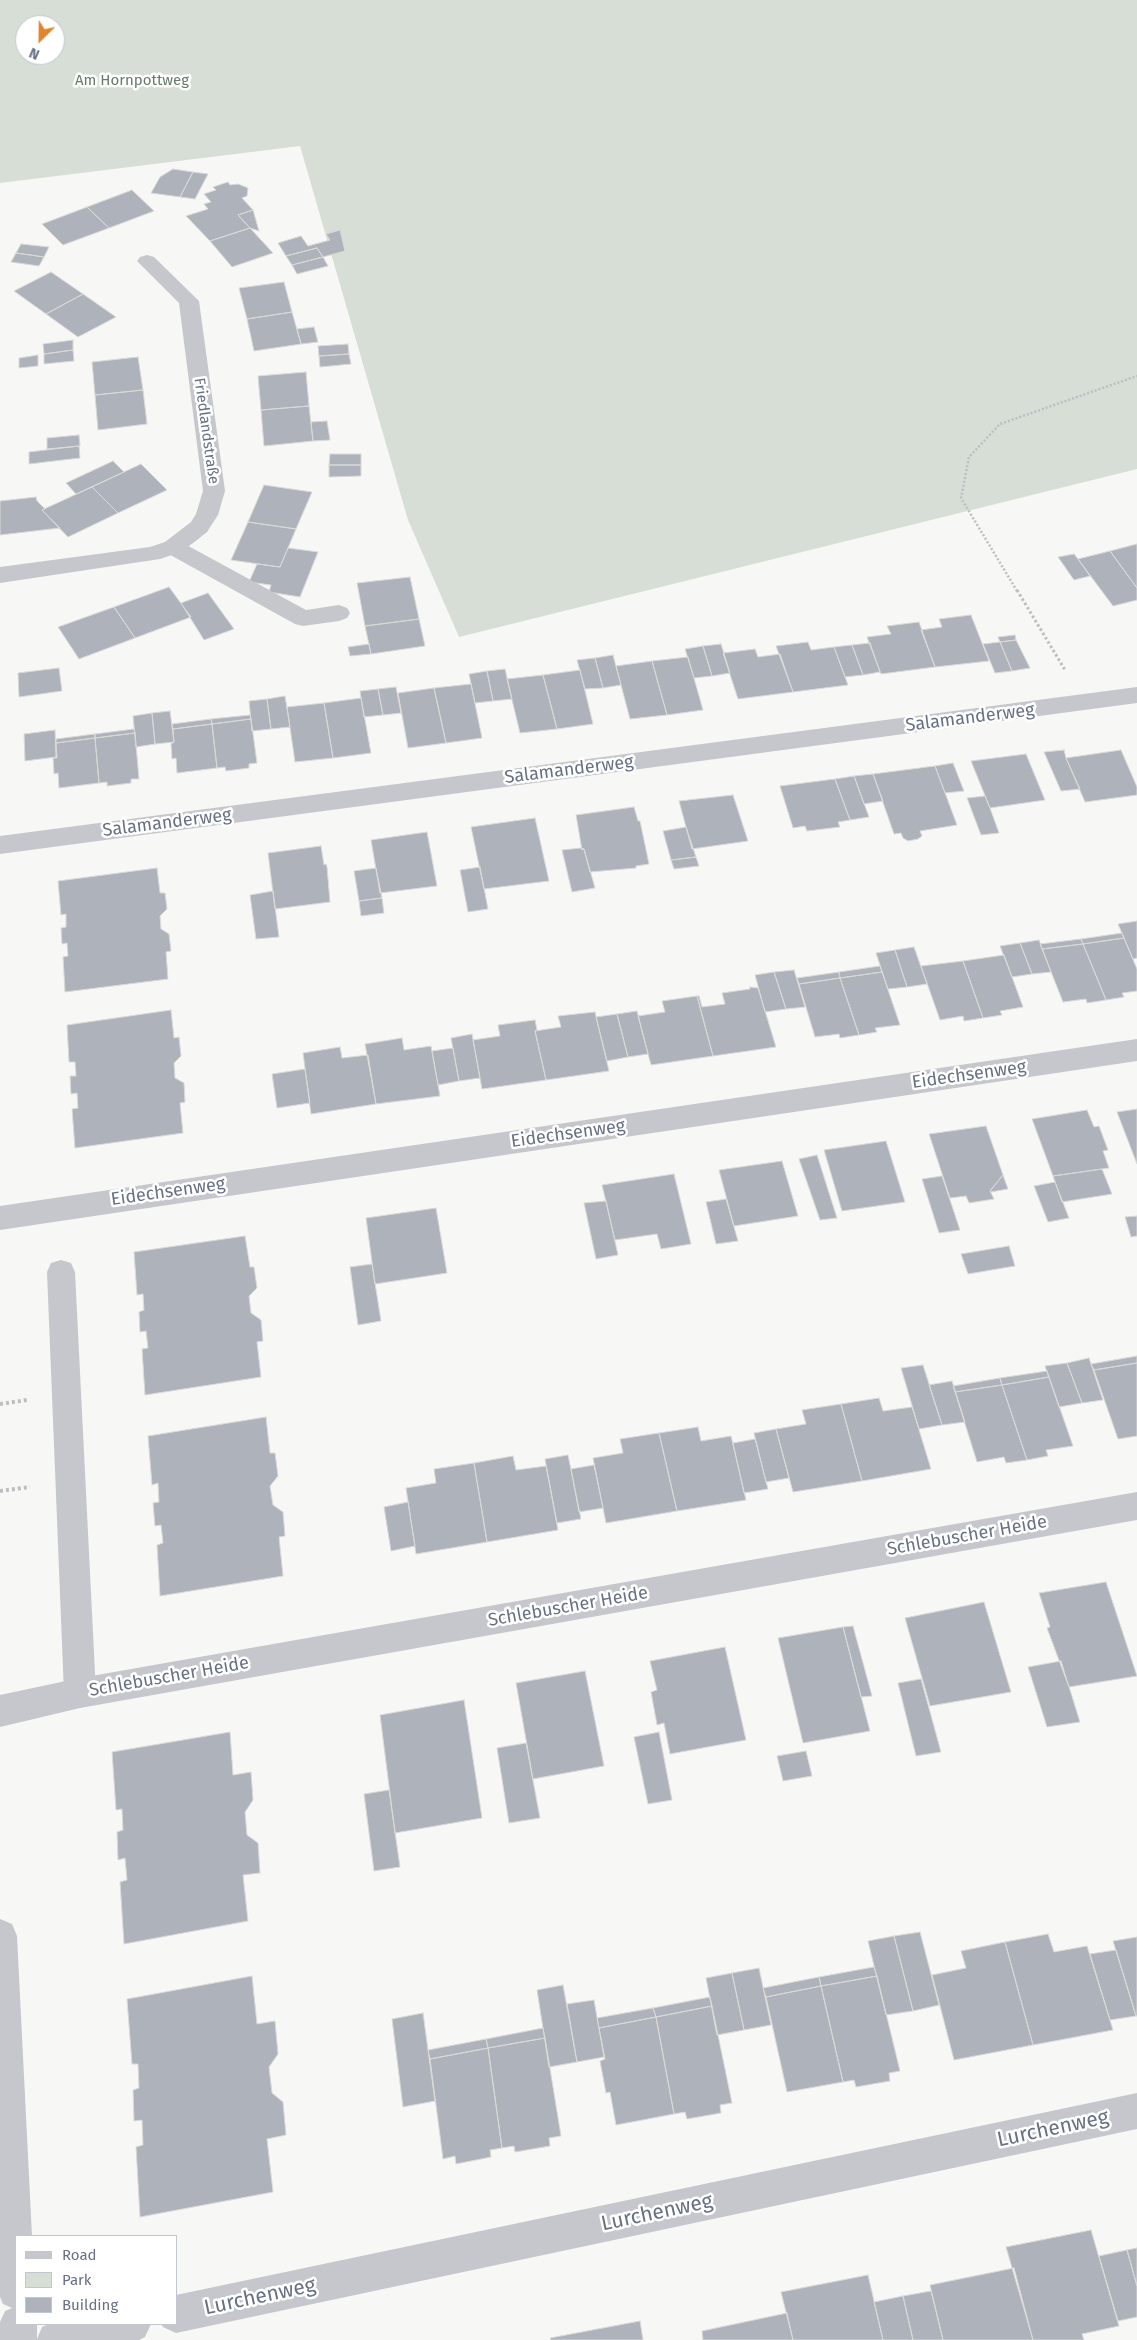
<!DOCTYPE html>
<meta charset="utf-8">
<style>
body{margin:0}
#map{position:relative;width:1137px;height:2340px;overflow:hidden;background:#f7f7f5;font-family:"Fira Sans",sans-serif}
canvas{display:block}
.legend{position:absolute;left:15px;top:2235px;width:162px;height:90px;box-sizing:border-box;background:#fff;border:1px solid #c2c6ce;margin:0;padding:6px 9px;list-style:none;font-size:15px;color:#677085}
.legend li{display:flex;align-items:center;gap:10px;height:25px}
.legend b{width:25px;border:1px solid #c2c6ce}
.north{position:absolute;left:15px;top:15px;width:50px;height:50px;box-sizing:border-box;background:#fff;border:1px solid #c2c6ce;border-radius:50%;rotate:203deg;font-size:14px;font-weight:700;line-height:20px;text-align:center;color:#677085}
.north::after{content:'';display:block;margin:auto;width:18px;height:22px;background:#df862d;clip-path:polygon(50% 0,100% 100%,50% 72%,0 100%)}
</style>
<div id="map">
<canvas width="1137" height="2340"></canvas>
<ul class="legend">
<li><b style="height:6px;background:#c5c7cc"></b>Road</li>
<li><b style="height:14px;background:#d7ded6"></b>Park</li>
<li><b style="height:14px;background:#aeb2bb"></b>Building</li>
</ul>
<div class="north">N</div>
</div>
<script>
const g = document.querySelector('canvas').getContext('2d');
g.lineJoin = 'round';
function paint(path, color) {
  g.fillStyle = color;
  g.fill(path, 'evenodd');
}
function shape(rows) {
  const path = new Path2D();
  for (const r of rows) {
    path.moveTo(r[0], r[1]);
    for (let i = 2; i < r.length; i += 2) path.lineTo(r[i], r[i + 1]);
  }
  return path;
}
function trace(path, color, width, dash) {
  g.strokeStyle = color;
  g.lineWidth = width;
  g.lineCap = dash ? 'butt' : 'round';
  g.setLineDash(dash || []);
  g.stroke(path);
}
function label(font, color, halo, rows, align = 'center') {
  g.font = font + ' "Fira Sans",sans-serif';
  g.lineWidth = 5;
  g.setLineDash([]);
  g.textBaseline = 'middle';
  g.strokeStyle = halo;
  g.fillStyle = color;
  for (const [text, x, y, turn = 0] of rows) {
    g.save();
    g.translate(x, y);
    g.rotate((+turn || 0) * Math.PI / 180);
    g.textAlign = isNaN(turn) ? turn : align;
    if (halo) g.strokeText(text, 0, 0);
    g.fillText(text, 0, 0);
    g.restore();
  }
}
paint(shape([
 [0,0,1137,0,1137,469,459,637,408,520,300,146,0,183],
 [25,25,55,25,55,55,25,55]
]), '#d7ded6');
const building = shape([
 [173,169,193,172,180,197,151,193,160,177,173,169],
 [193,172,208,174,195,199,180,197,193,172],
 [228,182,230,185,238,184,248,188,247,196,242,198,253,210,238,215,250,228,210,241,186,216,208,209,204,204,211,202,204,194,216,190,213,187,228,182],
 [132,190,154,211,109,228,87,207,132,190],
 [87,207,109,228,63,245,42,224,87,207],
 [253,210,259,231,250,228,238,215,253,210],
 [250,228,273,253,232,267,210,241,250,228],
 [340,230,345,251,323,257,317,248,286,256,278,243,301,236,308,246,330,240,326,234,340,230],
 [21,244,49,247,44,257,16,253,21,244],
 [317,248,323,257,292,265,286,256,317,248],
 [16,253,44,257,39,266,11,262,16,253],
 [323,257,328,266,297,274,292,265,323,257],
 [51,272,83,294,46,314,14,291,51,272],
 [284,282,292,312,247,319,239,288,284,282],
 [83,294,116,317,78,337,46,314,83,294],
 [292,312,301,344,254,351,247,319,292,312],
 [314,327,318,342,301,344,297,329,314,327],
 [73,340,73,350,44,354,43,344,73,340],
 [348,344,349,354,319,356,318,346,348,344],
 [73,350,74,361,44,364,44,354,73,350],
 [349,354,351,364,320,367,319,356,349,354],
 [38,355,38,366,19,368,19,358,38,355],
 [138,357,143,390,95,395,92,362,138,357],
 [306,372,309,406,261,410,258,376,306,372],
 [143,390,147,424,98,430,95,395,143,390],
 [309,406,313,441,264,446,261,410,309,406],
 [327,421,330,440,313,441,311,422,327,421],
 [79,435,80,446,47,449,47,438,79,435],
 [79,446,80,458,29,464,29,452,79,446],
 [330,454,361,454,361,465,329,465,330,454],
 [113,461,124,472,76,494,66,483,113,461],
 [141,464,167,490,118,513,92,487,141,464],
 [329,465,361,465,361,476,329,477,329,465],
 [264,485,312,492,296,529,248,522,264,485],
 [92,487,118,513,68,537,42,510,92,487],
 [36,497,37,501,45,509,42,510,60,528,0,535,0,501,36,497],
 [248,522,296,529,280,567,231,560,248,522],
 [1137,544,1137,588,1110,551,1137,544],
 [288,548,318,552,300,597,269,592,271,585,249,582,257,564,280,567,288,548],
 [1110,551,1137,588,1137,600,1113,606,1078,559,1110,551],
 [1074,554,1078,559,1090,576,1074,580,1058,557,1074,554],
 [410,577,419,619,365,626,357,583,410,577],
 [169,587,191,617,135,638,114,607,169,587],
 [208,593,234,629,204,640,181,603,208,593],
 [114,607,135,638,79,659,58,627,114,607],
 [971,615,989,661,935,667,921,630,942,627,939,619,971,615],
 [419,619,425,646,371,654,365,626,419,619],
 [919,622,935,667,881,674,867,637,891,634,887,626,919,622],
 [1015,635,1016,640,1000,642,998,637,1015,635],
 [1016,640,1030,668,1012,671,1000,642,1016,640],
 [808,642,811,650,834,647,848,685,793,692,776,646,808,642],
 [1000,642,1012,671,995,673,983,644,1000,642],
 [870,643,880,672,863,675,852,645,870,643],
 [369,644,371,654,350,656,348,647,369,644],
 [721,644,730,673,712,676,703,646,721,644],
 [852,645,863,675,845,677,834,647,852,645],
 [703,646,712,676,694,678,685,649,703,646],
 [755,649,758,657,780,654,793,692,738,699,723,653,755,649],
 [613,655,621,685,603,688,595,658,613,655],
 [688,657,703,710,667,715,652,661,688,657],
 [595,658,603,688,585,689,577,660,595,658],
 [652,661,667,715,630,719,616,666,652,661],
 [59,668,62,691,19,697,18,673,59,668],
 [505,669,512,699,493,701,487,671,505,669],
 [580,670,593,724,557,729,543,675,580,670],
 [487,671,493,701,475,703,469,674,487,671],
 [543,675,557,729,520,733,507,679,543,675],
 [471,684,482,738,446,743,434,688,471,684],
 [396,687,401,713,383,715,378,689,396,687],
 [434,688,446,743,408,748,398,693,434,688],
 [378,689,383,715,364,717,360,691,378,689],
 [285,696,290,727,271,729,267,699,285,696],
 [361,698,371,753,333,758,324,703,361,698],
 [267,699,271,729,252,731,249,701,267,699],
 [324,703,333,758,295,762,287,707,324,703],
 [170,711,174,742,155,744,152,713,170,711],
 [152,713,155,744,136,747,133,716,152,713],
 [250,715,251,719,212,724,211,719,250,715],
 [211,719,212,724,173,729,172,724,211,719],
 [251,719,257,763,249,764,249,768,226,771,225,767,217,768,212,724,251,719],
 [212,724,217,768,177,773,176,758,172,759,171,744,174,742,173,729,212,724],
 [134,729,135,733,95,738,95,734,134,729],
 [55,730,56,757,25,761,24,734,55,730],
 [135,733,139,779,131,779,131,783,107,786,107,782,99,783,95,738,135,733],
 [95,734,95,738,56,743,56,739,95,734],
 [95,738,99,783,59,788,58,773,54,774,53,758,57,758,56,743,95,738],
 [1064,750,1066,758,1080,789,1061,791,1044,752,1064,750],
 [1121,750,1137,787,1137,795,1085,802,1066,758,1121,750],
 [1026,754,1045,800,990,808,971,761,1026,754],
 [953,763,964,791,945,793,935,766,953,763],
 [935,766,957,825,920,831,922,836,918,839,908,841,903,838,901,833,894,834,873,774,935,766],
 [873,774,883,801,864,804,854,776,873,774],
 [854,776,869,817,850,820,835,779,854,776],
 [835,779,850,820,838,822,840,827,807,831,805,826,793,828,780,786,835,779],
 [733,795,748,841,692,849,679,801,733,795],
 [985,796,990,808,999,833,981,835,967,798,985,796],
 [634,807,638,821,640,821,649,864,636,866,636,868,590,872,584,849,582,850,576,815,634,807],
 [535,818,549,881,484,889,471,827,535,818],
 [686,827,696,857,671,860,663,831,686,827],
 [427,832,437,886,380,893,371,840,427,832],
 [321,846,324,865,326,864,327,867,330,902,275,909,268,853,321,846],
 [581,848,584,849,595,888,572,892,562,850,581,848],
 [696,857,699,866,674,869,671,860,696,857],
 [480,867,488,909,468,912,460,870,480,867],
 [157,868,160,893,165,893,167,909,160,916,161,929,169,934,171,951,166,952,168,979,65,992,63,957,68,956,67,943,62,944,61,928,66,927,66,914,61,915,58,881,157,868],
 [376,868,382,898,359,901,354,871,376,868],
 [273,891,279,937,256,939,250,895,273,891],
 [382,898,384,913,361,916,359,901,382,898],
 [1137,921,1137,958,1133,959,1118,924,1137,921],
 [1122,933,1124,938,1083,944,1081,939,1122,933],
 [1124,938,1137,969,1137,991,1122,993,1124,997,1106,1000,1083,944,1124,938],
 [1081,939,1083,944,1042,949,1040,944,1081,939],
 [1039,940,1051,972,1032,974,1020,943,1039,940],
 [1020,943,1032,974,1012,977,1000,946,1020,943],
 [1083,944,1106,1000,1087,1003,1086,999,1063,1002,1042,949,1083,944],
 [914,947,927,984,907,987,895,950,914,947],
 [895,950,907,987,888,989,876,953,895,950],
 [1004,955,1023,1007,1000,1011,1002,1015,983,1018,963,961,1004,955],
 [963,961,983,1018,964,1021,963,1016,940,1020,921,966,963,961],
 [880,966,882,972,840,978,839,972,880,966],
 [794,970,805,1007,786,1009,774,972,794,970],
 [774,972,786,1009,765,1012,755,975,774,972],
 [839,972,840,978,799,984,797,978,839,972],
 [882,972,900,1025,875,1028,877,1032,859,1035,840,978,882,972],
 [840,978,859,1035,840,1038,839,1034,815,1037,799,984,840,978],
 [750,987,758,988,776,1047,713,1056,697,996,699,996,702,1007,725,1004,722,993,750,989,750,987],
 [697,996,713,1056,651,1065,638,1016,665,1012,662,1001,697,996],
 [171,1010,174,1038,179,1037,181,1056,174,1063,175,1078,184,1083,185,1102,180,1103,183,1133,75,1148,72,1109,78,1108,77,1093,71,1094,70,1076,76,1076,75,1062,69,1062,67,1025,171,1010],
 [637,1011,648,1054,628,1057,617,1014,637,1011],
 [595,1012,609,1071,546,1080,535,1031,561,1027,558,1016,595,1012],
 [617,1014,628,1057,607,1061,596,1017,617,1014],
 [535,1020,537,1030,535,1031,546,1080,482,1089,473,1040,500,1036,498,1025,535,1020],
 [472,1034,480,1078,459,1081,451,1038,472,1034],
 [402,1038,404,1050,431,1046,440,1096,376,1104,365,1044,402,1038],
 [340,1047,342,1058,368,1055,376,1104,311,1114,303,1053,340,1047],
 [453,1048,459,1081,438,1085,432,1051,453,1048],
 [305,1069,310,1103,277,1108,272,1074,305,1069],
 [1137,1109,1137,1164,1117,1112,1137,1109],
 [1087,1110,1094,1127,1099,1126,1108,1150,1103,1151,1109,1168,1053,1176,1032,1119,1087,1110],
 [986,1126,1003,1175,990,1191,994,1199,969,1203,966,1196,950,1198,929,1134,986,1126],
 [886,1141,905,1202,842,1211,824,1150,886,1141],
 [817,1155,837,1218,820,1220,799,1159,817,1155],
 [782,1161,798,1216,734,1226,719,1170,782,1161],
 [1102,1169,1112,1194,1062,1202,1053,1176,1102,1169],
 [674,1174,691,1244,661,1249,657,1234,615,1240,602,1185,674,1174],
 [1003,1175,1008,1189,991,1192,990,1191,1003,1175],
 [942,1176,960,1230,939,1233,922,1179,942,1176],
 [1055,1182,1069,1218,1048,1222,1034,1186,1055,1182],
 [726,1199,738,1241,716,1244,706,1202,726,1199],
 [606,1201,618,1255,596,1259,584,1203,606,1201],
 [436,1208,447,1273,375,1284,366,1218,436,1208],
 [1137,1216,1137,1236,1131,1237,1125,1217,1137,1216],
 [245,1236,250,1267,254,1267,257,1288,249,1296,251,1313,261,1320,263,1341,257,1342,261,1377,145,1395,142,1349,148,1348,146,1331,140,1332,139,1312,144,1310,143,1294,137,1295,134,1252,245,1236],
 [1009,1246,1015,1266,968,1274,961,1254,1009,1246],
 [372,1264,381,1321,358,1325,350,1267,372,1264],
 [1137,1356,1137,1363,1094,1370,1091,1364,1137,1356],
 [1089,1358,1103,1400,1082,1403,1067,1363,1089,1358],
 [1067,1363,1082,1403,1059,1407,1045,1366,1067,1363],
 [1137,1363,1137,1436,1118,1439,1094,1370,1137,1363],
 [923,1365,942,1425,919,1429,901,1368,923,1365],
 [1047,1371,1049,1377,1002,1385,1000,1378,1047,1371],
 [1049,1377,1073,1446,1046,1450,1048,1456,1027,1460,1002,1385,1049,1377],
 [1000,1378,1002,1385,955,1392,953,1386,1000,1378],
 [952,1381,965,1422,942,1425,929,1385,952,1381],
 [1002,1385,1027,1460,1006,1463,1004,1457,977,1462,955,1392,1002,1385],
 [879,1398,883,1411,912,1407,931,1469,862,1481,841,1404,879,1398],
 [841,1404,862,1481,793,1492,776,1429,806,1424,802,1410,841,1404],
 [266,1417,270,1453,275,1453,278,1476,270,1486,273,1505,283,1512,285,1536,279,1537,283,1576,160,1596,157,1545,163,1543,161,1525,155,1526,153,1503,159,1502,158,1483,152,1485,148,1436,266,1417],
 [698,1427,701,1441,731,1436,746,1500,677,1511,659,1433,698,1427],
 [776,1429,789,1478,766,1482,754,1433,776,1429],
 [659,1433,677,1511,606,1523,593,1458,623,1453,620,1439,659,1433],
 [755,1439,768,1489,744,1493,733,1443,755,1439],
 [568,1455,581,1519,557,1523,545,1459,568,1455],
 [513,1456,516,1470,546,1466,558,1530,487,1542,474,1463,513,1456],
 [474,1463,487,1542,416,1554,406,1488,436,1483,434,1469,474,1463],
 [594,1465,603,1508,579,1512,571,1469,594,1465],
 [408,1502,415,1546,391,1551,384,1507,408,1502],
 [1106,1582,1137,1676,1069,1687,1047,1628,1050,1627,1039,1593,1106,1582],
 [984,1602,1011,1692,930,1706,905,1618,984,1602],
 [853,1626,872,1696,861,1697,843,1627,853,1626],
 [843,1627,870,1731,803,1743,778,1638,843,1627],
 [725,1647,746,1740,670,1754,664,1723,657,1725,651,1692,657,1690,650,1661,725,1647],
 [1061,1661,1080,1722,1047,1727,1028,1667,1061,1661],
 [585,1671,604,1766,533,1779,516,1683,585,1671],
 [921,1679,941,1752,916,1756,898,1683,921,1679],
 [464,1700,482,1818,395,1833,380,1715,464,1700],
 [230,1732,233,1775,251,1772,253,1800,245,1812,247,1835,258,1843,260,1873,243,1875,248,1921,124,1944,120,1882,127,1880,125,1858,118,1860,117,1832,123,1830,122,1809,116,1810,112,1752,230,1732],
 [659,1732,672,1800,648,1804,634,1737,659,1732],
 [526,1743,540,1818,509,1823,497,1748,526,1743],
 [806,1751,812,1776,783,1781,777,1756,806,1751],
 [389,1790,400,1867,374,1871,364,1794,389,1790],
 [920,1932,939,2005,913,2011,894,1936,920,1932],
 [1048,1934,1054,1952,1087,1946,1113,2030,1033,2045,1005,1942,1048,1934],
 [894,1936,913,2011,886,2015,868,1941,894,1936],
 [1137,1937,1137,2016,1136,2016,1113,1941,1137,1937],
 [1005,1942,1033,2045,954,2060,932,1975,966,1968,961,1951,1005,1942],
 [1116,1950,1136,2016,1110,2020,1090,1954,1116,1950],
 [874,1967,877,1976,821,1986,819,1977,874,1967],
 [759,1968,771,2025,744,2030,732,1973,759,1968],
 [732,1973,744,2030,717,2035,706,1978,732,1973],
 [252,1976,257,2024,275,2021,278,2054,269,2067,272,2093,283,2102,286,2135,267,2139,273,2192,140,2217,136,2147,143,2145,142,2120,134,2121,133,2090,139,2088,138,2064,132,2064,127,1999,252,1976],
 [877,1976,900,2071,889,2073,890,2081,856,2087,854,2080,843,2082,821,1986,877,1976],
 [819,1977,821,1986,766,1997,763,1988,819,1977],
 [563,1985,577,2062,549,2067,537,1990,563,1985],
 [821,1986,843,2082,787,2092,766,1997,821,1986],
 [710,1997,712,2006,656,2017,653,2008,710,1997],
 [594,2000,604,2057,577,2062,567,2004,594,2000],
 [712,2006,732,2103,720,2105,721,2113,687,2119,685,2112,674,2114,656,2017,712,2006],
 [653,2008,656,2017,599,2028,597,2018,653,2008],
 [423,2013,435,2101,403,2107,392,2019,423,2013],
 [656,2017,674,2114,616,2125,610,2092,606,2093,600,2061,605,2059,599,2028,656,2017],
 [543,2028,545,2038,488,2048,486,2039,543,2028],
 [545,2038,561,2136,549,2138,550,2146,515,2152,514,2146,502,2148,488,2048,545,2038],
 [486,2039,488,2048,430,2059,428,2050,486,2039],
 [488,2048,502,2148,490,2150,491,2157,456,2164,455,2156,443,2159,430,2059,488,2048],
 [1091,2230,1119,2326,1082,2334,1084,2340,1033,2340,1006,2247,1091,2230],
 [1137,2248,1137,2286,1127,2250,1137,2248],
 [1127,2250,1137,2286,1137,2317,1118,2321,1099,2256,1127,2250],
 [1014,2268,1033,2340,943,2340,930,2285,1014,2268],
 [868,2275,883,2340,793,2340,781,2292,868,2275],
 [931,2291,943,2340,913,2340,903,2296,931,2291],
 [903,2296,913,2340,883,2340,874,2302,903,2296],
 [787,2313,793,2340,703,2340,702,2331,787,2313],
 [640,2321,643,2340,551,2340,550,2338,640,2321]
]);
paint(building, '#aeb2bb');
trace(building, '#d9d9d7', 1);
trace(shape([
 [1017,591,961,498,969,457,1000,424,1137,376]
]), '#bdbec1', 2.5, [2, 2]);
trace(shape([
 [1017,590,1065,670]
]), '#bdbec1', 3, [2.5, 2.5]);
trace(shape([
 [0,1404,27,1400],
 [0,1491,30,1487]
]), '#bdbec1', 4, [3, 3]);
paint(shape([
 [173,540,181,542,306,610,339,605,347,608,350,613,347,618,339,621,303,626,295,624,165,552,162,547,165,542,173,540],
 [61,1260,71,1263,75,1272,96,1693,91,1704,80,1708,69,1704,64,1693,47,1272,51,1263,61,1260]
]), '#c5c7cc');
paint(shape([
 [147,255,154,257,199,301,225,491,218,515,207,532,197,540,181,552,160,559,0,583,0,567,150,547,165,542,191,522,196,514,203,491,179,303,137,261,140,257,147,255],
 [1137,687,1137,703,0,854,0,836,1137,687],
 [1137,1039,1137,1061,0,1230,0,1206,1137,1039],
 [1137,1492,1137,1520,80,1708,0,1727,0,1695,80,1678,1137,1492],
 [0,1919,12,1924,17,1936,32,2236,16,2236,16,2324,37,2324,37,2339,42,2327,49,2324,151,2324,145,2337,139,2340,0,2340,0,2322,5,2311,12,2308,3,2304,0,2297,0,1919],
 [1137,2093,1137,2129,176,2333,163,2327,161,2324,176,2324,176,2295,1137,2093]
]), '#c5c7cc');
label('15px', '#667c67', '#fff', [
 ["Am Hornpottweg",132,81]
]);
label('15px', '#677085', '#fff', [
 ["Friedlandstraße",206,431,82]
]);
label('18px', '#677085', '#fff', [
 ["Salamanderweg",970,718,-7],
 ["Salamanderweg",569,770,-7],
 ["Salamanderweg",167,823,-7],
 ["Eidechsenweg",969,1075,-8],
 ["Eidechsenweg",568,1134,-8],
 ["Eidechsenweg",168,1192,-8],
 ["Schlebuscher Heide",967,1536,-10],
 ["Schlebuscher Heide",568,1607,-10],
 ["Schlebuscher Heide",169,1677,-10]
]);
label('21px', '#677085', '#fff', [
 ["Lurchenweg",1053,2129,-12],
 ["Lurchenweg",657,2213,-12],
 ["Lurchenweg",260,2297,-12]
]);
</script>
